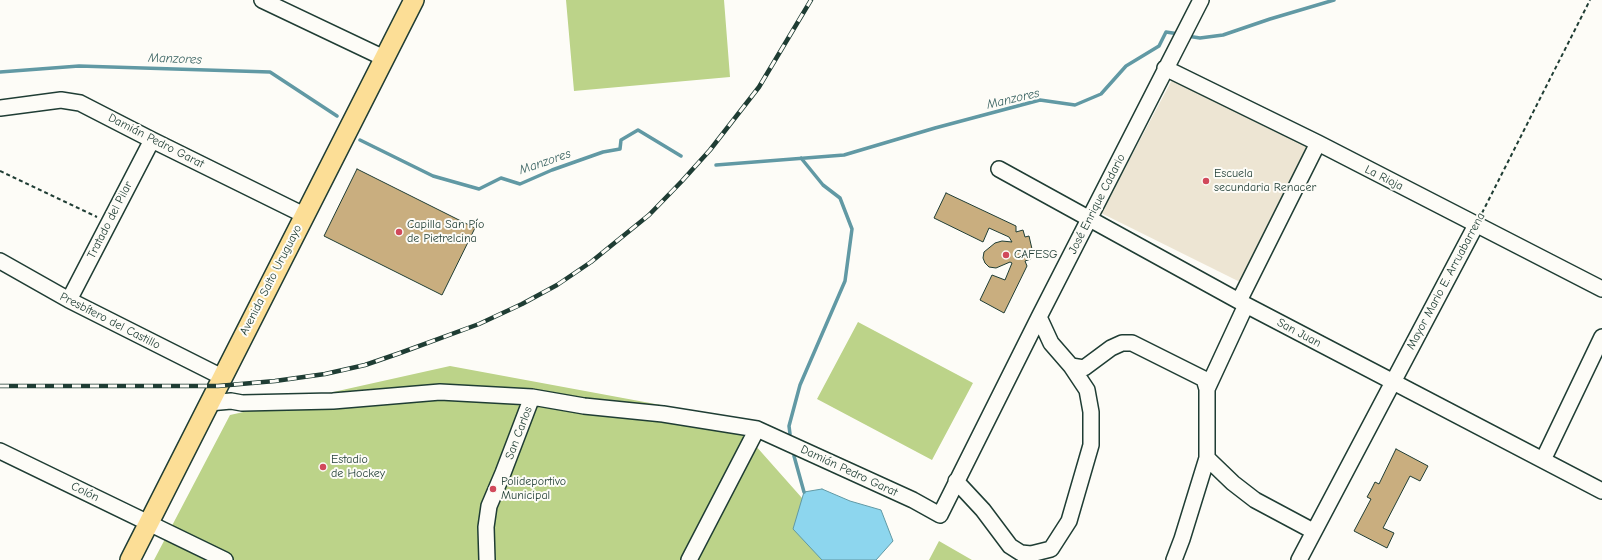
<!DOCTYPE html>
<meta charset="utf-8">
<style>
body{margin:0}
canvas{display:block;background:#fdfcf7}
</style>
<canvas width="1602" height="560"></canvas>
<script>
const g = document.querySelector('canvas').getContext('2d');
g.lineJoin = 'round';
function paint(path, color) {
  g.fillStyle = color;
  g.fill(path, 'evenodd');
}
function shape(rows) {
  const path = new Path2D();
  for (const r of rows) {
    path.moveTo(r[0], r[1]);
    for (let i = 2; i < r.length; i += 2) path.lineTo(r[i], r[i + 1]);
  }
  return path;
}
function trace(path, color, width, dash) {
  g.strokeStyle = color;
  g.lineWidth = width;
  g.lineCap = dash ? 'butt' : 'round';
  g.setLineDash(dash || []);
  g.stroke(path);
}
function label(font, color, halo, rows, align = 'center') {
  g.font = font + ' "Comic Neue",sans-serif';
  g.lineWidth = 4;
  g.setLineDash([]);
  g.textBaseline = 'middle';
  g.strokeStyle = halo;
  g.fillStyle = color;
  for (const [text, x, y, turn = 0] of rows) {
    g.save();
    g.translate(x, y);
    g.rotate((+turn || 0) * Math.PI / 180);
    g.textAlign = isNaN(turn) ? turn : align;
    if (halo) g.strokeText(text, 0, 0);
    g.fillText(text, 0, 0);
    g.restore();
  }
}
paint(shape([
 [1173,78,1309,148,1240,282,1101,213]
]), '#ede5d3');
paint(shape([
 [566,0,724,0,730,77,574,91],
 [858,322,973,383,932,460,817,399],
 [450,366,731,418,857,560,154,560,230,415],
 [939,541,972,560,929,560]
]), '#bcd389');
const water = shape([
 [822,489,850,501,881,510,893,541,876,560,822,560,793,529,804,492,822,489]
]);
paint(water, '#8dd6ee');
trace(water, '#6199a4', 1);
trace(shape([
 [1187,36,1200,38,1223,35,1270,19,1334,0],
 [0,72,79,66,270,72,337,116],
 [360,140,433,176,479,189,501,178,520,184,552,170,603,152,620,149,621,140,638,130,681,156],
 [716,165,844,155,935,128,1040,100,1075,105,1101,94,1126,66,1159,46,1166,32,1179,34],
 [790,434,789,426,800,385,845,281,852,229,840,198,823,185,801,158],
 [794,456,804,492]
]), '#6199a4', 3.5);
const building = shape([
 [357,169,475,228,442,295,324,236,357,169],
 [946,193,1016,226,1016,232,1023,230,1025,237,1029,236,1032,249,1028,251,1031,259,1025,261,1027,266,1004,313,980,300,992,275,1005,280,1012,263,1010,262,996,268,989,267,985,263,983,258,984,252,995,243,1002,241,1012,242,1009,237,989,228,983,242,934,218,946,193],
 [1396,449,1428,466,1420,481,1410,476,1383,528,1394,533,1387,548,1354,531,1371,499,1367,497,1371,490,1375,482,1379,484,1396,449]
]);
paint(building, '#c9ae7f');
trace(building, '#1f3d34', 1);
const minor = shape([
 [262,0,384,58],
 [1165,68,1318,143,1602,289],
 [0,108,61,100,80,103,152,140,304,215],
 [999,169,1246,305,1602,491],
 [0,261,69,300,222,377],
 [69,300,152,140],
 [1239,301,1318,143],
 [1039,317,1051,343,1071,366,1084,368,1111,348,1122,343,1132,343,1204,379,1207,389],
 [209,403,231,401,242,403,333,401,440,392,532,397,584,406,663,414,757,429,913,500,940,515,1039,317,1201,0],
 [0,451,225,560],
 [1207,458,1233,483,1255,500,1313,531],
 [1543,460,1602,337],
 [956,481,983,510,1010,546,1021,553,1031,554,1051,549,1069,521,1091,445,1091,412,1087,390,1071,366],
 [487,560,486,527,489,506,503,473,532,397],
 [689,560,757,429],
 [1174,560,1182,539,1207,458,1207,389,1246,305],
 [1299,560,1476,225]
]);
const major = shape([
 [130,560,414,0]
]);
trace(minor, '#1f3d34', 18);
trace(major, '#1f3d34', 22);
trace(shape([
 [0,171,97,217],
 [1482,213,1590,0]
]), '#1f3d34', 2, [4, 3]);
trace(minor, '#fdfcf7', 15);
trace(major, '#fcde96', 19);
const rail = shape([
 [0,386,218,386,275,381,325,374,365,365,400,353,479,324,522,304,557,285,591,262,649,215,682,181,710,150,759,87,811,0]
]);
trace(rail, '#1f3d34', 4.5);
trace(rail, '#fdfcf7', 3, [9]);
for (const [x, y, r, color] of [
 [1206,181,4,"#d1495b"],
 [399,232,4,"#d1495b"],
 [1006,255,4,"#d1495b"],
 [323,467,4,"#d1495b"],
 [493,489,4,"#d1495b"]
]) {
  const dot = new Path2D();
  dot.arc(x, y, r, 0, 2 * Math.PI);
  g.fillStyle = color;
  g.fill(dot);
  trace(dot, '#fdfcf7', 1.5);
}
label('12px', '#1f3d34', '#fdfcf7', [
 ["Damián Pedro Garat",156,141,27],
 ["La Rioja",1384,178,27],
 ["José Enrique Cadario",1097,204,-63],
 ["Tratado del Pilar",110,220,-63],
 ["Avenida Salto Uruguayo",271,280,-63],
 ["Mayor Mario E. Arruabarrena",1446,281,-62],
 ["Presbítero del Castillo",110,321,27],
 ["San Juan",1299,333,28],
 ["San Carlos",519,433,-69],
 ["Damián Pedro Garat",849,471,25],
 ["Colón",85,492,26]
]);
label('12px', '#1f3d34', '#fdfcf7', [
 ["Escuela",1214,174],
 ["secundaria Renacer",1214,188],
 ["Capilla San Pío",407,225],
 ["de Pietrelcina",407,239],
 ["CAFESG",1014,255],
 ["Estadio",331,460],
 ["de Hockey",331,474],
 ["Polideportivo",501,482],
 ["Municipal",501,496]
], 'left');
label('italic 13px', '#3a6362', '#fdfcf7', [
 ["Manzores",175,59,2],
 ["Manzores",1013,99,-13],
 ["Manzores",545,162,-19]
]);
</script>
